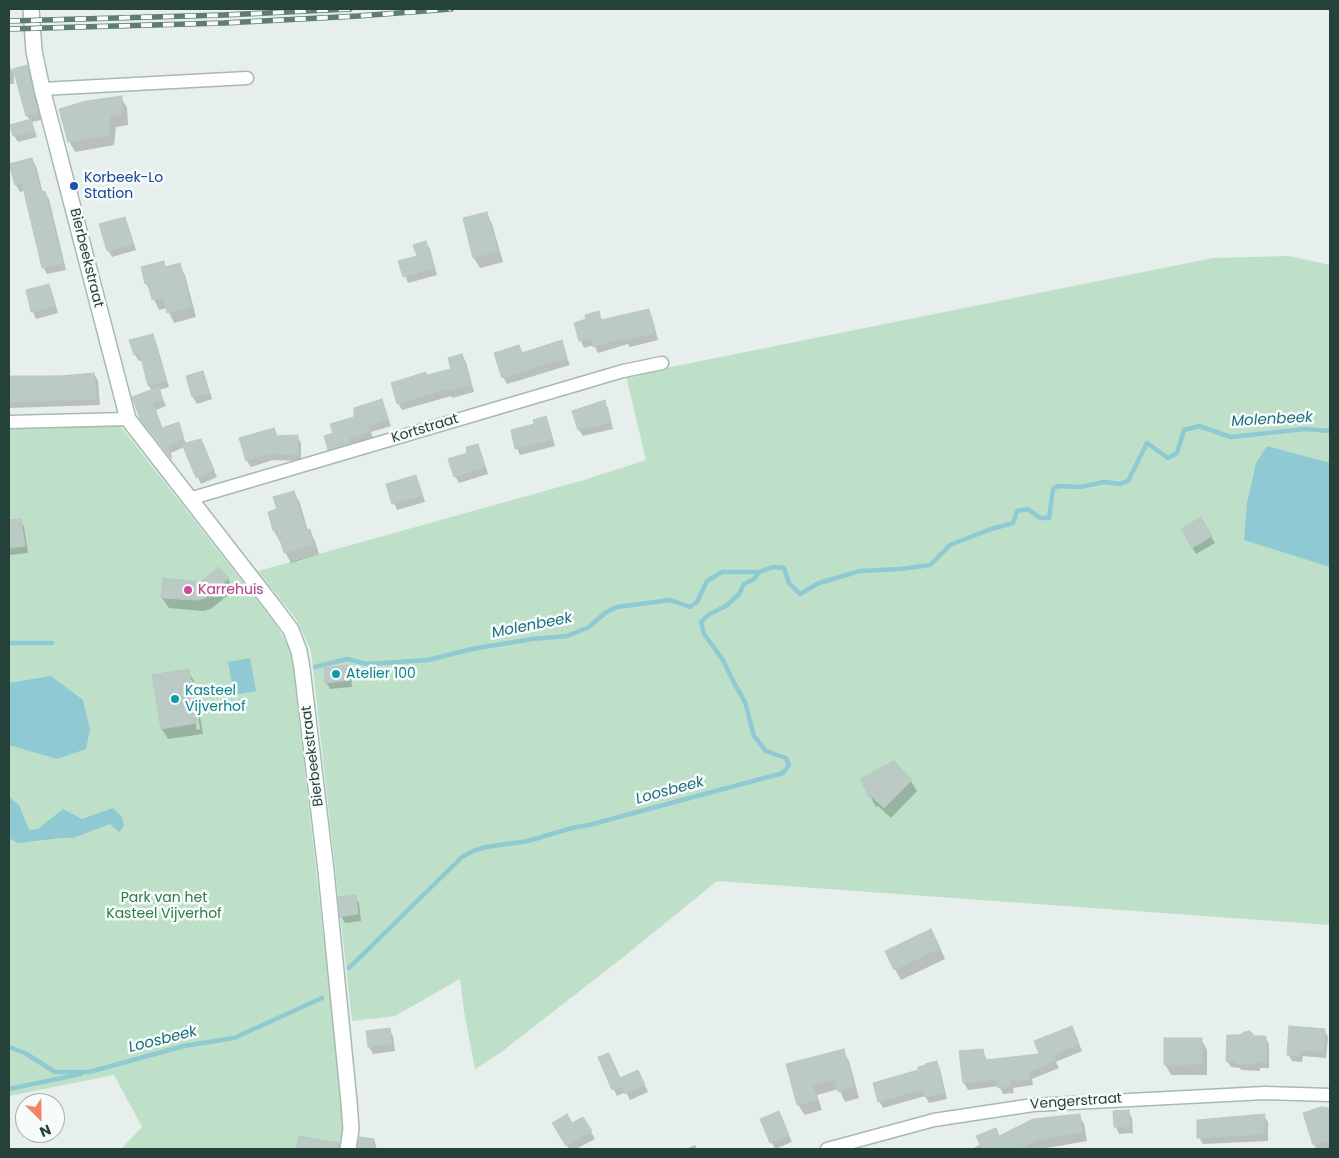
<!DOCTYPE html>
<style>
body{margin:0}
#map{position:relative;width:1339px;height:1158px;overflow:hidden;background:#e6efeb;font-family:Poppins,sans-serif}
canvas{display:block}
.frame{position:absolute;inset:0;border:10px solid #24423a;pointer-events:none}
.north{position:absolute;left:15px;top:1093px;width:50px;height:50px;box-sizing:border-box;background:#f7fbf9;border:1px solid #a3b1ad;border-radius:50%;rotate:157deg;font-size:14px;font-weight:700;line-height:20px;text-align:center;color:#24423a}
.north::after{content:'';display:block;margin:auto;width:18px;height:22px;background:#f4845f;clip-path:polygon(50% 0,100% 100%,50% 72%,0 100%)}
</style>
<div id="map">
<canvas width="1339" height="1158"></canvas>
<div class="frame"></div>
<div class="north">N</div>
</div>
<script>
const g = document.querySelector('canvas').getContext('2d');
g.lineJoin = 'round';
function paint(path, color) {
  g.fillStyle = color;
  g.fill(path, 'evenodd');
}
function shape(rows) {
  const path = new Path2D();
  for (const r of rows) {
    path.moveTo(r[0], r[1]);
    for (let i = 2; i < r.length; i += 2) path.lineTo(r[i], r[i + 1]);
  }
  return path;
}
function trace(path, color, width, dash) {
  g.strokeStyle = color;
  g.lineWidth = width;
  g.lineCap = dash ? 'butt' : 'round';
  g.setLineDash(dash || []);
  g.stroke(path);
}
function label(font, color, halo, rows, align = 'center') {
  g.font = font + ' Poppins,sans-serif';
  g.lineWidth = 5;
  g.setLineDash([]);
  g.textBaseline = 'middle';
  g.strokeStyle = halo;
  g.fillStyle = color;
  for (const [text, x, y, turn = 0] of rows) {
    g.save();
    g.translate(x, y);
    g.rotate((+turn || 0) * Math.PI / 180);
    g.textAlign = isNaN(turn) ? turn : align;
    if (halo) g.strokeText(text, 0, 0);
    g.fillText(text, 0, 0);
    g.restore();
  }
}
paint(shape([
 [1289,256,1330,265,1330,925,717,881,626,955,500,1053,475,1069,464,1011,460,979,395,1016,352,1021,311,651,296,619,258,571,584,480,646,460,626,376,1213,258],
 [118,423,277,626,288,646,293,665,334,1031,343,1128,339,1149,121,1149,142,1127,114,1075,9,1096,9,426]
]), '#bfe0c8');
paint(shape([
 [1267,446,1330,463,1330,567,1244,540,1247,503,1256,463],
 [250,658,256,691,234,695,228,662],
 [51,676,83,700,90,729,86,749,57,759,9,745,9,683],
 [9,797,19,805,29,830,38,829,63,809,82,819,113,808,122,817,124,826,119,832,110,824,73,838,61,838,18,843,9,838]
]), '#8ec9d4');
paint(shape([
 [9,66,14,73,14,84,9,84],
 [27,66,31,73,41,120,32,122,37,137,18,142,14,136,30,120,27,116],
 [121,97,127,108,128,125,116,127,114,145,75,152,69,141],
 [32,159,36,166,43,193,45,193,49,199,66,270,47,274,43,267,25,190,20,192,16,185,11,165],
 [486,213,492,224,503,262,480,268,474,258,464,219],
 [125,218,128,225,136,250,112,257,108,250],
 [426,243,430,249,437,275,408,283,400,262,418,257],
 [163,263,166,268,179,265,185,275,196,317,174,323,167,308,159,310,146,283],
 [48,285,52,292,58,313,36,319,33,312,27,291],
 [648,310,652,317,658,340,630,347,628,344,598,353,594,345,584,348,581,341,576,324,588,320,598,313,603,321],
 [152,336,156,342,169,387,159,390,166,406,156,410,162,429,178,423,186,444,204,447,217,477,201,484,184,447,171,453,172,460,141,418,152,391,149,386,143,360,139,361,135,355],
 [561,342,570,365,507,384,503,377,518,346,523,354],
 [462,355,466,362,474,392,452,398,451,396,402,410,398,403,427,376,452,370],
 [202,373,206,379,212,399,197,404,193,397,188,377],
 [94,374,98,381,100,405,9,408,9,378],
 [382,401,385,408,391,426,371,432,373,438,333,456,329,449,334,434,356,418],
 [604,402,608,408,613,429,583,436,579,430],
 [546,418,549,424,555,446,520,455,517,448,535,425],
 [274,429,278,437,297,436,301,443,301,461,273,460,251,467,247,461,241,439],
 [477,445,481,452,488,474,459,483,455,476,469,453],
 [415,476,419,483,425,502,397,510,394,503],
 [294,492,300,503,308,531,309,530,315,541,319,554,291,563,285,552,282,541,280,542,274,531,269,513,279,510],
 [1201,519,1215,543,1196,554,1182,530],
 [20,520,24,527,28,553,9,555,9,522],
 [228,579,234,590,211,609,203,611,169,608,162,598,202,583],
 [347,667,351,674,352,687,330,689,326,682],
 [188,671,194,681,203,734,168,739,162,729],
 [189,680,192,680,200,729,197,730],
 [911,781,917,791,891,818,878,806,876,807,870,796],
 [355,896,359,903,361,921,345,923,341,916],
 [937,941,945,959,901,980,895,969],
 [389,1029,393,1036,395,1051,373,1054,369,1047,367,1032],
 [1324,1030,1328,1037,1326,1058,1303,1056,1302,1062,1292,1061,1288,1054],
 [1075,1034,1082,1051,1056,1062,1059,1068,1032,1079,1033,1085,1013,1088,1014,1093,1003,1094,999,1086,968,1090,964,1083,961,1052,983,1050,987,1061,1041,1055],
 [1253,1037,1265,1037,1269,1044,1269,1068,1260,1068,1260,1071,1241,1070,1240,1068,1231,1067,1227,1061],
 [1201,1039,1207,1050,1207,1075,1171,1075,1165,1064],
 [843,1051,849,1061,859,1098,845,1102,839,1089,817,1095,822,1110,805,1115,798,1105,787,1065],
 [600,1058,620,1079,638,1071,648,1092,630,1100,626,1092,617,1096],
 [936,1062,940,1069,947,1099,929,1103,925,1096,883,1108,879,1101,920,1071],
 [1321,1109,1330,1109,1330,1148,1316,1149,1304,1114],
 [1128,1111,1132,1118,1133,1133,1119,1134,1116,1127],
 [779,1112,792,1142,775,1149,761,1119],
 [1079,1115,1084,1124,1087,1141,1041,1149,972,1149,981,1144,996,1129,1000,1137],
 [1264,1116,1268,1122,1268,1141,1203,1144,1199,1137],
 [583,1118,595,1139,576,1149,569,1149,554,1123,572,1125],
 [300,1137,339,1144,342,1149,297,1149],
 [360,1138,374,1140,377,1149,358,1149],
 [695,1145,697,1149,685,1149]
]), '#0003');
trace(shape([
 [9,643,52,643],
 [315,667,347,659,367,664,428,660,472,649,532,639,567,636,589,627,605,613,617,607,670,600,690,607,697,602,707,581,722,572,759,572,773,567,784,568,789,583,800,594,819,583,860,571,901,569,930,565,950,545,991,529,1013,523,1017,511,1028,509,1040,518,1049,518,1053,489,1058,486,1080,487,1104,482,1120,484,1128,481,1147,443,1168,458,1177,453,1184,430,1199,426,1231,437,1305,429,1330,431],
 [349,968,462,857,473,851,486,847,528,841,572,828,589,825,783,773,789,765,786,758,766,751,754,736,745,702,734,683,723,660,704,634,701,622,708,615,726,606,739,594,744,584,754,579,759,572],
 [9,1047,25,1053,55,1072,89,1072,184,1046,234,1038,322,998],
 [9,1089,81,1074]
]), '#8ec9d4', 4.5);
const building = shape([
 [27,65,38,113,26,116,13,69,27,65],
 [122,96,122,114,110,116,109,135,68,142,59,109,86,101,122,96],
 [31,119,34,131,13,136,10,125,31,119],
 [32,158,41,192,45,191,63,263,42,268,22,184,15,185,9,164,32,158],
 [487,212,498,251,473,258,463,218,487,212],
 [125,217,133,244,107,251,99,224,125,217],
 [426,241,434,268,403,277,398,261,417,256,413,245,426,241],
 [164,261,165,267,180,263,191,307,167,313,163,297,152,300,148,283,145,284,141,267,164,261],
 [49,284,55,306,31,312,26,290,49,284],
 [649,309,655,333,625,340,624,338,593,347,591,338,579,341,574,323,586,319,585,315,599,311,601,320,649,309],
 [153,334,166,380,148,386,140,354,134,355,129,340,153,334],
 [562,340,567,358,502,378,494,353,519,345,522,353,562,340],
 [462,354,471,385,447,391,446,389,397,404,391,383,426,372,427,375,451,369,448,358,462,354],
 [203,371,209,393,192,397,186,376,203,371],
 [94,373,96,399,9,402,9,376,61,376,94,373],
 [159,387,163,400,153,403,162,428,179,422,184,439,168,446,170,457,140,419,132,397,159,387],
 [382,399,388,419,368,426,370,432,349,438,350,443,328,450,324,436,333,433,330,424,354,417,354,408,382,399],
 [605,400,610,423,578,430,572,411,605,400],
 [546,416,552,439,515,449,511,430,534,424,533,420,546,416],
 [274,428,277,436,298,435,298,455,269,454,246,461,239,438,274,428],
 [201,439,214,470,196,478,182,444,201,439],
 [478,444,485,467,454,477,448,459,467,453,466,447,478,444],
 [416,475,422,495,392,504,386,484,416,475],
 [294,491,306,530,310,529,314,544,284,553,277,530,273,531,268,512,277,509,273,497,294,491],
 [1201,517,1212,536,1192,548,1181,529,1201,517],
 [21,519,25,546,9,548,9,520,21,519],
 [218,567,229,578,205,598,197,600,161,598,163,578,201,582,218,567],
 [348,665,349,680,325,683,324,668,348,665],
 [189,669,197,723,161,729,152,675,189,669],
 [894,761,912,780,884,808,871,796,869,797,860,779,894,761],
 [356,895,358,914,340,917,338,897,356,895],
 [931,929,940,948,894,970,885,951,931,929],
 [1072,1026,1079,1044,1054,1055,1056,1061,1029,1072,1030,1079,1010,1081,1011,1086,998,1088,997,1079,963,1083,959,1051,983,1049,985,1060,1039,1054,1034,1041,1072,1026],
 [1289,1026,1325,1029,1323,1052,1300,1050,1299,1056,1287,1055,1289,1026],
 [390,1028,392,1044,368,1047,366,1031,390,1028],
 [1250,1031,1254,1036,1266,1036,1266,1062,1257,1062,1257,1064,1236,1064,1236,1061,1226,1061,1227,1035,1240,1035,1244,1032,1250,1031],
 [1164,1038,1202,1038,1202,1064,1164,1065,1164,1038],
 [844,1049,854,1087,838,1092,834,1079,812,1085,817,1100,797,1105,786,1064,844,1049],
 [609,1053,620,1078,638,1070,645,1085,625,1094,622,1086,612,1090,598,1057,609,1053],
 [937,1061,944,1093,924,1097,923,1089,878,1102,873,1083,918,1070,918,1067,926,1065,925,1064,937,1061],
 [1321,1107,1330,1108,1330,1140,1313,1145,1303,1113,1321,1107],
 [1129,1110,1130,1127,1114,1127,1113,1111,1129,1110],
 [779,1111,789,1135,770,1143,760,1119,779,1111],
 [567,1114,572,1123,583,1117,592,1131,566,1146,552,1123,567,1114],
 [1080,1114,1082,1132,1038,1140,1018,1149,982,1149,976,1136,996,1128,999,1136,1033,1119,1080,1114],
 [1265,1114,1264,1134,1197,1138,1197,1120,1265,1114],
 [299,1136,339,1143,339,1149,296,1149,299,1136],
 [359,1137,374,1139,373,1149,357,1149,359,1137]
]);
paint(building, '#bbcac4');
trace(building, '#b8c9c2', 1);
const street = shape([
 [42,89,247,78],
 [9,422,128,419],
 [189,499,623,371,662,363],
 [827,1149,934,1120,1033,1105,1265,1093,1330,1095]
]);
const secondary = shape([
 [31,9,34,51,42,89,128,419,274,607,291,630,299,651,302,668,326,871,349,1102,351,1129,348,1149]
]);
trace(street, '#a8b8b2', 15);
trace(secondary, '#a4bbb3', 18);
trace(street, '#fff', 12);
trace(secondary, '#fff', 15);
const rail = shape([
 [9,21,223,15,350,9],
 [9,29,224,23,358,16,451,9]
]);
trace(rail, '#5f7d75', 5.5);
trace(rail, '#f7fbf9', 4, [11]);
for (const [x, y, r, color] of [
 [74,186,5,"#1a4fb4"],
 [188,590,5,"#d1479c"],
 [336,674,5,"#0f9aa8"],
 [175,699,5,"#0f9aa8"]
]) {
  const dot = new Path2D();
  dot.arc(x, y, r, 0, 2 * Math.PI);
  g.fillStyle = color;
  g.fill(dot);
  trace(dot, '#f7fbf9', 2);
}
label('14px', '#164399', '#f7fbf9', [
 ["Korbeek-Lo",84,178],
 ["Station",84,194]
], 'left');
label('14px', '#24423a', '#f7fbf9', [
 ["Bierbeekstraat",86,258,76],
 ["Kortstraat",425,429,-17],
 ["Bierbeekstraat",313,756,-97],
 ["Vengerstraat",1076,1102,-4]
]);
label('14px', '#b23c85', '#f7fbf9', [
 ["Karrehuis",198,590]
], 'left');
label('14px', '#0d838f', '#f7fbf9', [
 ["Atelier 100",346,674],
 ["Kasteel",185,691],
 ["Vijverhof",185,707]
], 'left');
label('14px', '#2d7a4b', '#f7fbf9', [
 ["Park van het",164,898],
 ["Kasteel Vijverhof",164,914]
]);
label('italic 15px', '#1c6f80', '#f7fbf9', [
 ["Molenbeek",1272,420,-3],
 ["Molenbeek",532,626,-11],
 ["Loosbeek",670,791,-15],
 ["Loosbeek",163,1040,-14]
]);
</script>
